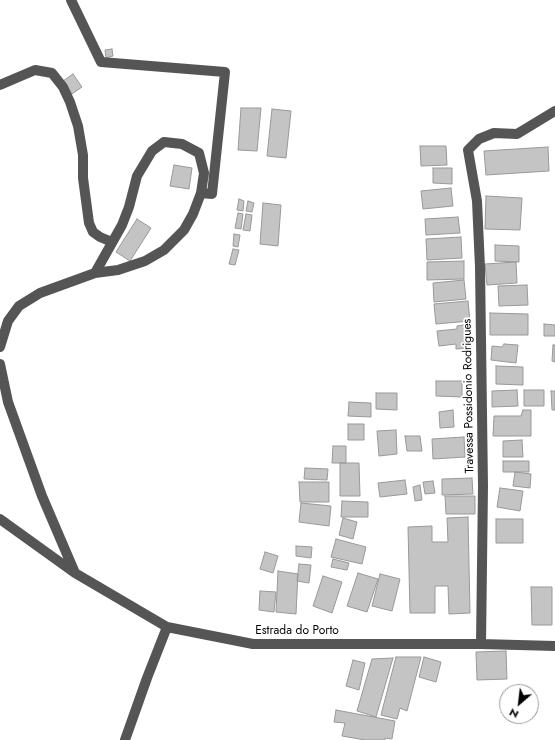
<!DOCTYPE html>
<style>
body{margin:0}
#map{position:relative;width:555px;height:740px;overflow:hidden;background:#fff;font-family:Jost,sans-serif}
canvas{display:block}
.north{position:absolute;left:499px;top:684px;width:40px;height:40px;box-sizing:border-box;background:#fff;border:1px solid #999;border-radius:50%;rotate:208deg;font-size:11px;font-weight:700;line-height:16px;text-align:center;color:#000}
.north::after{content:'';display:block;margin:auto;width:14px;height:18px;background:#000;clip-path:polygon(50% 0,100% 100%,50% 72%,0 100%)}
</style>
<div id="map">
<canvas width="555" height="740"></canvas>
<div class="north">N</div>
</div>
<script>
const g = document.querySelector('canvas').getContext('2d');
g.lineJoin = 'round';
function paint(path, color) {
  g.fillStyle = color;
  g.fill(path, 'evenodd');
}
function shape(rows) {
  const path = new Path2D();
  for (const r of rows) {
    path.moveTo(r[0], r[1]);
    for (let i = 2; i < r.length; i += 2) path.lineTo(r[i], r[i + 1]);
  }
  return path;
}
function trace(path, color, width, dash) {
  g.strokeStyle = color;
  g.lineWidth = width;
  g.lineCap = dash ? 'butt' : 'round';
  g.setLineDash(dash || []);
  g.stroke(path);
}
function label(font, color, halo, rows, align = 'center') {
  g.font = font + ' Jost,sans-serif';
  g.lineWidth = 3.5;
  g.setLineDash([]);
  g.textBaseline = 'middle';
  g.strokeStyle = halo;
  g.fillStyle = color;
  for (const [text, x, y, turn = 0] of rows) {
    g.save();
    g.translate(x, y);
    g.rotate((+turn || 0) * Math.PI / 180);
    g.textAlign = isNaN(turn) ? turn : align;
    if (halo) g.strokeText(text, 0, 0);
    g.fillText(text, 0, 0);
    g.restore();
  }
}
const building = shape([
 [112,49,113,56,106,58,105,50,112,49],
 [73,74,82,87,72,94,63,81,73,74],
 [241,108,261,108,257,151,238,150,241,108],
 [272,109,291,111,286,158,267,156,272,109],
 [420,146,446,146,447,165,421,166,420,146],
 [548,147,549,171,486,175,484,151,548,147],
 [174,165,192,168,189,189,170,186,174,165],
 [433,168,452,168,452,184,433,183,433,168],
 [451,188,453,206,423,209,421,191,451,188],
 [486,196,522,198,520,230,485,229,486,196],
 [239,199,244,201,243,211,237,210,239,199],
 [248,201,254,203,252,212,246,211,248,201],
 [263,203,281,205,278,246,260,244,263,203],
 [238,213,243,214,241,229,235,228,238,213],
 [246,214,252,215,250,231,243,230,246,214],
 [458,217,460,233,426,235,425,219,458,217],
 [137,219,151,228,130,261,116,252,137,219],
 [234,234,240,235,238,247,233,246,234,234],
 [461,237,462,258,427,260,426,239,461,237],
 [495,245,519,246,519,262,495,261,495,245],
 [233,249,239,250,235,265,229,264,233,249],
 [464,261,464,279,427,280,427,262,464,261],
 [516,262,517,283,487,285,485,264,516,262],
 [464,280,466,299,434,302,433,283,464,280],
 [527,285,528,305,499,306,498,286,527,285],
 [468,301,470,321,436,324,434,304,468,301],
 [490,313,528,314,528,335,490,335,490,313],
 [469,324,471,348,456,349,456,344,439,346,437,331,457,329,457,326,469,324],
 [544,324,555,325,555,336,544,336,544,324],
 [504,344,518,345,516,363,491,360,492,346,502,347,504,344],
 [553,345,555,345,555,362,552,361,553,345],
 [496,366,523,367,523,385,496,384,496,366],
 [436,381,462,381,462,397,436,396,436,381],
 [517,390,518,406,492,407,492,391,517,390],
 [524,390,544,390,544,406,524,406,524,390],
 [551,391,555,391,555,410,552,410,551,391],
 [376,393,397,393,397,410,376,409,376,393],
 [349,402,371,403,371,417,348,416,349,402],
 [453,410,454,427,440,428,439,412,453,410],
 [523,410,531,410,531,436,493,436,494,416,521,416,523,410],
 [348,424,364,424,364,440,348,440,348,424],
 [396,430,397,454,379,456,377,431,396,430],
 [405,436,420,436,422,451,407,451,405,436],
 [464,437,465,457,433,459,432,439,464,437],
 [522,440,523,457,503,457,503,441,522,440],
 [333,446,346,446,346,463,332,463,333,446],
 [503,461,529,461,529,472,503,472,503,461],
 [340,463,359,463,360,496,340,496,340,463],
 [305,468,328,469,327,480,304,479,305,468],
 [515,472,531,474,530,488,513,486,515,472],
 [472,478,473,494,442,495,442,479,472,478],
 [405,480,407,494,380,497,378,483,405,480],
 [433,481,435,493,425,494,423,482,433,481],
 [299,482,329,482,329,502,300,502,299,482],
 [420,485,422,500,415,501,413,487,420,485],
 [500,488,523,491,520,511,497,507,500,488],
 [445,496,475,496,475,514,446,514,445,496],
 [342,501,368,502,368,517,341,517,342,501],
 [301,503,331,506,329,526,299,522,301,503],
 [468,517,470,613,449,614,448,586,435,586,435,613,410,613,408,527,432,526,432,542,448,542,447,518,468,517],
 [343,518,357,522,353,539,339,535,343,518],
 [496,519,523,519,523,543,496,543,496,519],
 [336,539,366,547,362,564,331,557,336,539],
 [296,546,312,547,311,558,296,556,296,546],
 [265,552,278,556,273,573,260,569,265,552],
 [333,559,349,563,347,570,331,567,333,559],
 [299,564,311,565,309,583,297,581,299,564],
 [278,571,298,574,296,614,276,612,278,571],
 [358,573,378,579,367,612,347,606,358,573],
 [380,574,400,579,392,611,372,606,380,574],
 [323,576,342,582,332,613,313,606,323,576],
 [531,587,552,587,552,625,532,625,531,587],
 [260,591,276,592,274,612,259,610,260,591],
 [506,651,507,679,477,680,476,652,506,651],
 [396,657,421,657,407,711,400,708,397,719,381,715,396,657],
 [424,657,441,662,436,682,419,677,424,657],
 [393,658,376,717,357,711,372,659,393,658],
 [353,660,365,663,359,690,346,686,353,660],
 [336,710,395,721,392,739,385,738,385,740,365,740,342,736,345,723,334,722,336,710]
]);
paint(building, '#c4c4c4');
trace(building, '#999', 1);
trace(shape([
 [71,0,101,62,225,72,212,194,201,193],
 [0,85,35,70,52,73,63,87,70,102,78,126,83,155,83,178,89,223,93,232,100,237,112,242],
 [0,347,8,321,19,306,40,293,95,273,118,270,145,261,164,250,184,230,193,214,201,193,204,173,199,153,182,144,164,142,152,151,137,176,129,207,122,225,95,273],
 [0,364,8,402,42,496,75,573],
 [0,519,75,573,167,627,253,644,481,644,555,646],
 [481,644,483,486,480,267,477,201,468,150,479,139,494,133,517,134,555,111],
 [125,740,147,678,167,627]
]), '#555', 10);
label('12px', '#000', '#fff', [
 ["Travessa Possidonio Rodrigues",469,396,-91],
 ["Estrada do Porto",297,631]
]);
</script>
